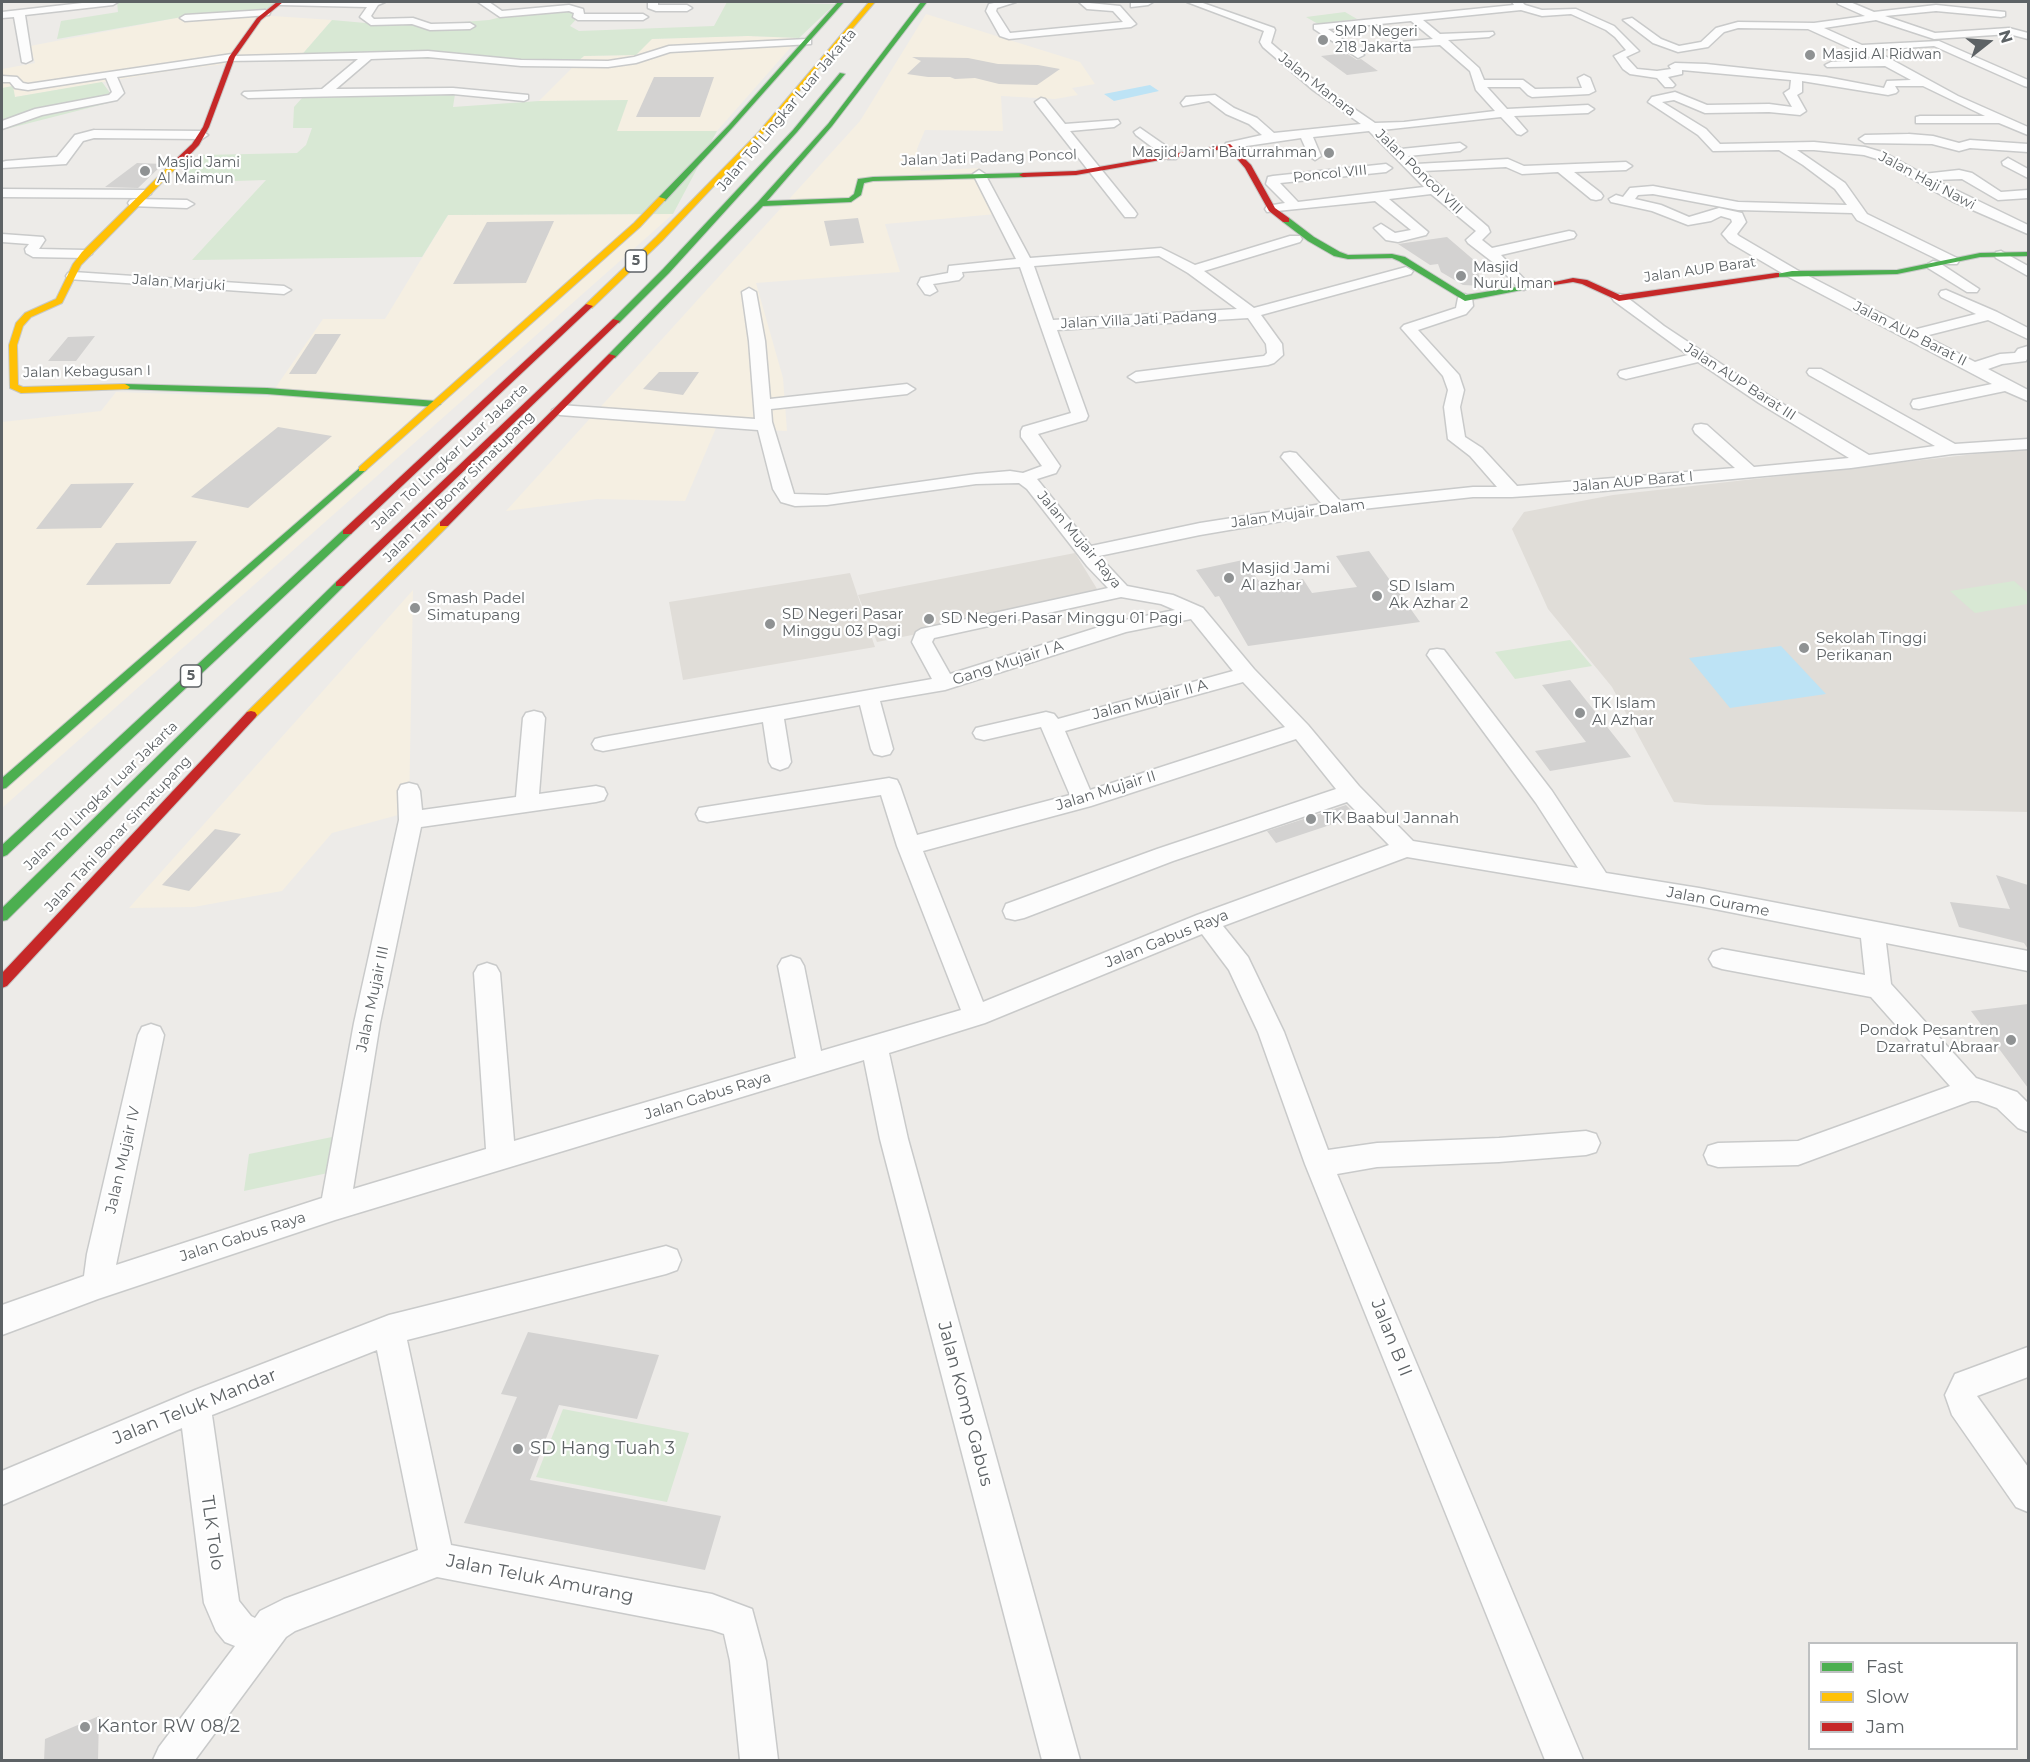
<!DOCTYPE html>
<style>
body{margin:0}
#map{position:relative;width:2030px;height:1762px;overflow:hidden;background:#edebe8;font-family:Montserrat,sans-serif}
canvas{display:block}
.frame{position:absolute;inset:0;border:3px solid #5d6265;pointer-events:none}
.legend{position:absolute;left:1808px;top:1642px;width:210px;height:108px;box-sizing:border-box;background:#fff;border:2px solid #bec0c1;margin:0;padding:8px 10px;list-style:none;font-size:18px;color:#5d6265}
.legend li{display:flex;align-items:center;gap:12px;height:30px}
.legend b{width:30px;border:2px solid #bec0c1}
.north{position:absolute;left:1958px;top:12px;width:60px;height:60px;-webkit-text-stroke:4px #fff;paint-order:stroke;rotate:73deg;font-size:16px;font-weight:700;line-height:24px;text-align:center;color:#5d6265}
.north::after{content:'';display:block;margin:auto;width:21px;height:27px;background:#5d6265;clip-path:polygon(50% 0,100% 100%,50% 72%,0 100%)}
</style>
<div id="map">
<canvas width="2030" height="1762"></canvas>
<div class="frame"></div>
<ul class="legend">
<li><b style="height:8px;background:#4caf50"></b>Fast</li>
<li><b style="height:8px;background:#ffc107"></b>Slow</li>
<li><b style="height:8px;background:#c62828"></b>Jam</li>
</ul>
<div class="north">N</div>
</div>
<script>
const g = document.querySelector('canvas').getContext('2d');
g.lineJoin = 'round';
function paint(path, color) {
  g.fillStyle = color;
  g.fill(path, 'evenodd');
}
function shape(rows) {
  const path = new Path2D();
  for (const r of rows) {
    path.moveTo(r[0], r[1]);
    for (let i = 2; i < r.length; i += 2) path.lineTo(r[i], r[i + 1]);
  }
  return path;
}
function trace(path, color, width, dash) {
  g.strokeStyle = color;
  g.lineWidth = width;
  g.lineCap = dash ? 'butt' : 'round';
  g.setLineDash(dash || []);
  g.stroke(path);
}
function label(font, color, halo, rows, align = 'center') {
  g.font = font + ' Montserrat,sans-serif';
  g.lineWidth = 4.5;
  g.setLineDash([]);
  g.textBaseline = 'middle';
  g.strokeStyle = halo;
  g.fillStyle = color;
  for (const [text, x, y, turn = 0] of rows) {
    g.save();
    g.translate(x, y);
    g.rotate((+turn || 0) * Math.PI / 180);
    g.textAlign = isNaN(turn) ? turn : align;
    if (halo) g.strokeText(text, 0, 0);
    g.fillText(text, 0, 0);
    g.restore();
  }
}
paint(shape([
 [926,14,1080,62,1095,84,1072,88,1078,95,1055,99,1001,96,1003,131,925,130,917,149,921,171,980,168,997,214,885,224,900,272,756,283,783,378,787,431,716,428,685,501,597,499,506,511,860,121],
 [258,15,332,20,299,58,260,60,175,70,15,97,12,86,2,88,2,69,35,63,30,46,182,17],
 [748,36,799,38,717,131,617,131,627,100,539,101,584,56,636,55,651,39],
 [673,214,2,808,2,422,101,411,116,392,269,397,323,319,385,319,448,215],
 [413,590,409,812,332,833,282,891,194,907,129,908]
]), '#f5efe2');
paint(shape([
 [2028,448,2028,812,1706,805,1674,802,1612,687,1548,609,1512,529,1524,512,1613,495],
 [1075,553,1102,597,877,642,858,595],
 [850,573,875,647,683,680,669,602]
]), '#e0ddd8');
paint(shape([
 [117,2,279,2,258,15,182,17,57,39,61,21,118,12],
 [727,2,835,4,799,38,748,36,652,39,636,55,584,56,577,62,346,57,299,58,332,20,388,25,437,24,489,20,513,14,573,10,579,16,570,26,579,31,714,26],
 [1345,12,1357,19,1318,24,1306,17],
 [102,82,116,101,2,130,2,88,13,86,15,97],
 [455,94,453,107,539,101,628,100,617,131,717,131,673,214,448,215,422,257,192,260,266,180,175,183,201,155,297,153,306,145,312,128,293,128,294,107,302,98],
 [2014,581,2028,593,2028,604,1975,613,1950,591],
 [1570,640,1592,666,1515,679,1495,652],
 [332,1137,328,1173,244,1191,249,1154],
 [563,1409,689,1433,667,1502,536,1477]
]), '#d8e8d4');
paint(shape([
 [1150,85,1159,91,1114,101,1104,94],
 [1781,646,1826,694,1730,708,1689,658]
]), '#bde3f5');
paint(shape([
 [1346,53,1357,60,1361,59,1378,71,1347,75,1321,56],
 [912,57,968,58,998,64,1038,65,1060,69,1037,85,999,84,975,78,955,79,950,77,928,77,907,74,921,61],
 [654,77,714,77,700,117,636,117],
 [137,163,163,164,138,188,105,187],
 [858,218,864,243,830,246,824,221],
 [554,221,526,283,453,284,487,222],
 [1447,237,1475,261,1482,286,1463,285,1441,272,1438,264,1430,265,1398,244],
 [315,334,341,334,316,374,289,374],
 [95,336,76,361,48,361,68,337],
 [659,372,699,372,683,395,643,389],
 [278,427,332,436,248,508,191,497],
 [134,483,101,528,36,529,71,484],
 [197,541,170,584,86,585,116,543],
 [1369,551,1420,622,1248,646,1219,596,1215,597,1196,570,1243,560,1262,585,1303,579,1312,593,1357,587,1336,556],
 [1570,680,1631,757,1550,771,1535,751,1586,742,1542,685],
 [1346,805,1357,816,1276,843,1267,831],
 [215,829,241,834,189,891,162,885],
 [1996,875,2028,885,2028,949,2024,943,1959,927,1950,902,2010,909],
 [2028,1004,2028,1088,1971,1011],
 [528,1332,659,1355,637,1419,559,1405,530,1480,721,1516,705,1570,464,1523,517,1397,501,1394],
 [99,1716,98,1761,44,1761,45,1739]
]), '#d3d2d1');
const street = shape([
 [91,2,118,2,113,5,25,15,32,60,26,63,22,62,14,17,2,18,2,12,91,2],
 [275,2,385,2,378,5,371,16,374,19,413,18,431,24,470,23,475,26,470,29,430,30,412,24,371,25,360,17,367,7,280,5,275,2],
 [478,2,489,2,502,11,569,5,583,9,584,14,643,14,648,17,643,20,578,20,573,17,574,13,569,11,500,17,478,2],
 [648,2,658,2,658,5,687,5,692,8,687,11,656,11,648,8,648,2],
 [999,2,1016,2,997,8,996,11,1010,33,1123,22,1113,11,1087,9,1079,2,1120,6,1136,24,1131,27,1009,39,1000,36,986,11,989,4,999,2],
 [1137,2,1153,2,1148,5,1131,7,1131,3,1137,2],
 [1187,2,1200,2,1274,28,1275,30,1271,43,1321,86,1375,123,1404,122,1495,111,1476,90,1470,71,1440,45,1375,49,1374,47,1379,44,1433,39,1411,21,1328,29,1362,53,1364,55,1358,58,1314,29,1314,25,1514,5,1512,2,1522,2,1525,5,1542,10,1576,9,1614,26,1639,51,1626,57,1637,69,1657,71,1671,69,1669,66,1675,63,1706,64,1826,77,1884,88,1887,81,1911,80,1885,66,1827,67,1825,65,1831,62,1874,59,1808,29,1738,28,1724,32,1708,47,1678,52,1653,43,1623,20,1632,18,1661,39,1679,46,1701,42,1716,28,1738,22,1814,23,1865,16,1838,4,1837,2,1850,2,1874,12,1936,5,2005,12,2005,16,2001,17,1936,11,1885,16,1935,33,2009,28,2028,33,2028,39,2009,34,1934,39,1876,20,1824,28,1862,45,1939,41,2028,80,2028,87,2024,86,1934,46,1874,50,1958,96,2028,127,2028,135,1999,123,1916,123,1916,117,1920,116,1985,116,1923,86,1895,86,1898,91,1896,93,1888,95,1802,81,1802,92,1797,95,1806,111,1800,115,1769,112,1705,113,1674,100,1662,102,1706,129,1720,144,1814,142,1865,147,1885,153,1923,174,1959,170,1972,173,2001,192,2028,190,2028,198,1998,200,1962,179,1935,180,2028,225,2028,234,1952,201,1877,159,1864,155,1814,150,1797,150,1845,183,1867,214,1957,258,1959,261,1957,264,1947,264,1857,220,1852,213,1738,210,1653,194,1638,195,1635,199,1661,205,1689,217,1719,208,1742,213,1746,222,1737,234,1739,236,1797,270,1913,330,1976,314,1941,297,1939,294,1941,291,1946,290,1997,312,2028,328,2028,339,1988,320,1925,336,1975,362,2000,354,2015,353,2018,349,2028,346,2028,357,2026,361,2002,364,1988,369,2028,390,2028,401,2005,391,1919,409,1913,408,1911,404,1913,400,1992,384,1787,276,1729,242,1722,234,1732,222,1731,219,1721,216,1711,221,1688,225,1652,211,1611,202,1609,199,1616,195,1623,197,1630,188,1653,186,1738,202,1847,205,1835,189,1803,165,1779,150,1713,151,1698,135,1648,102,1652,97,1675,92,1707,105,1769,104,1792,107,1784,93,1790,89,1791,80,1682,70,1682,74,1668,77,1675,85,1673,87,1665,87,1657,78,1630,74,1623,69,1614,56,1626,50,1615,37,1606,30,1571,14,1542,16,1521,10,1423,20,1440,34,1493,32,1494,34,1489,37,1448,40,1479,68,1484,80,1523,80,1535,89,1582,88,1578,78,1584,75,1590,78,1595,91,1589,94,1532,97,1528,95,1520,87,1487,87,1507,109,1588,105,1594,109,1588,113,1514,116,1527,131,1521,135,1517,134,1501,117,1382,130,1401,149,1460,143,1466,147,1460,151,1408,156,1416,164,1508,159,1524,166,1626,162,1632,166,1626,170,1574,172,1601,193,1603,196,1601,199,1596,200,1591,199,1558,172,1522,174,1506,167,1423,171,1488,227,1490,232,1482,240,1492,248,1569,231,1574,232,1576,235,1574,238,1501,255,1531,286,1524,290,1519,289,1499,267,1468,243,1466,240,1476,231,1431,194,1389,199,1428,232,1426,235,1398,242,1386,240,1374,228,1381,224,1395,233,1411,230,1375,201,1267,212,1265,209,1267,206,1285,203,1266,184,1268,177,1273,176,1386,164,1392,168,1386,172,1280,183,1298,202,1424,187,1369,131,1313,137,1321,156,1315,160,1309,156,1301,138,1226,149,1224,146,1226,143,1262,135,1249,124,1226,114,1209,101,1183,106,1181,103,1186,97,1215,95,1234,108,1257,118,1274,133,1361,124,1313,90,1263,47,1260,42,1264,31,1187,2],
 [265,10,270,13,269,15,185,21,180,18,185,15,265,10],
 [807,39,811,40,811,44,670,52,636,63,608,67,521,66,428,57,371,59,336,89,453,88,528,95,528,99,524,101,453,94,248,98,242,94,244,92,322,89,358,59,227,61,117,77,124,93,117,100,42,115,2,129,2,121,35,109,109,95,112,92,106,78,28,90,15,88,10,82,2,82,2,76,17,77,23,83,28,84,232,54,237,56,428,51,521,60,608,61,634,57,669,46,807,39],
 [1041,98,1045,99,1065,124,1118,120,1120,123,1114,127,1070,131,1135,211,1137,214,1135,217,1125,217,1037,105,1035,102,1041,98],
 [1140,128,1176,153,1178,156,1176,159,1168,159,1136,135,1134,132,1140,128],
 [94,130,202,131,208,135,202,139,94,138,83,141,66,164,2,168,2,162,6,161,57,157,75,135,94,130],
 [1909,134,1933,136,1959,143,1970,140,2028,144,2028,152,1970,148,1959,151,1932,144,1865,143,1859,139,1865,135,1909,134],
 [2008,158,2028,169,2028,178,2003,165,2002,162,2008,158],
 [979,170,985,174,1030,258,1161,248,1195,265,1290,236,1300,236,1302,239,1300,242,1204,271,1254,308,1406,267,1413,271,1411,274,1261,315,1282,344,1283,355,1274,363,1268,365,1136,382,1128,377,1136,372,1264,356,1267,353,1266,344,1248,318,1057,330,1088,416,1086,420,1038,434,1060,466,1056,473,1037,479,1091,546,1200,523,1322,504,1281,457,1284,453,1290,452,1296,453,1340,501,1473,487,1497,487,1470,456,1448,439,1444,407,1448,390,1443,376,1401,328,1404,325,1456,308,1458,298,1465,294,1472,298,1473,306,1466,314,1418,330,1459,375,1464,390,1460,407,1465,437,1482,448,1517,486,1735,468,1695,433,1693,429,1695,425,1701,424,1707,425,1754,467,1849,458,1759,403,1698,362,1626,379,1620,377,1618,374,1620,371,1688,355,1614,301,1612,298,1614,295,1619,294,1624,295,1664,326,1771,397,1869,455,1935,446,1809,375,1807,372,1809,369,1821,369,1955,444,2028,439,2028,449,1952,454,1851,468,1603,491,1512,497,1473,497,1335,512,1200,535,1099,556,1127,586,1173,595,1203,608,1254,669,1308,725,1359,786,1413,841,1578,868,1536,803,1427,655,1430,650,1437,649,1444,650,1552,791,1606,873,1699,888,2028,951,2028,971,1886,943,1891,984,1976,1078,2017,1092,2028,1103,2028,1132,2018,1128,1997,1108,1978,1101,1971,1101,1798,1165,1718,1167,1708,1164,1704,1155,1708,1146,1718,1143,1798,1141,1950,1086,1871,997,1722,969,1713,966,1709,959,1713,952,1722,949,1865,975,1861,938,1699,906,1407,857,1223,926,1248,957,1284,1032,1328,1150,1377,1143,1499,1138,1586,1131,1596,1134,1600,1143,1596,1152,1586,1155,1499,1162,1377,1167,1337,1174,1583,1760,1545,1760,1305,1164,1258,1032,1229,970,1202,934,985,1023,889,1053,908,1139,1080,1760,1042,1760,880,1139,864,1060,335,1220,98,1299,2,1335,2,1305,84,1276,87,1254,138,1035,142,1027,151,1024,160,1027,164,1035,116,1265,322,1198,354,1023,399,820,398,791,401,785,409,783,417,785,420,791,422,810,516,797,523,718,526,713,534,711,542,713,545,718,539,794,596,786,604,788,607,794,604,800,596,802,421,827,380,1023,353,1189,486,1149,474,973,478,966,487,963,496,966,500,973,514,1141,796,1058,778,966,782,959,791,956,800,959,804,966,821,1051,961,1010,897,846,881,795,707,822,699,820,696,814,699,808,889,778,897,780,900,786,917,835,1070,795,1041,727,984,740,976,738,973,733,976,728,1046,712,1054,714,1058,719,1233,671,1191,619,1126,632,945,690,880,701,893,749,890,754,882,756,874,754,871,749,860,705,784,719,791,762,788,767,780,770,772,767,769,762,763,722,603,751,595,749,592,744,595,739,603,737,932,679,912,642,916,632,921,629,1108,588,1087,566,1027,489,1019,483,976,484,827,505,795,506,781,502,773,489,758,430,560,415,552,410,560,405,755,419,749,341,742,292,749,288,756,292,765,341,770,399,907,384,915,389,907,394,771,409,772,422,794,494,827,495,976,474,1010,471,1023,473,1042,466,1021,437,1021,431,1023,427,1071,413,1020,267,962,272,963,276,959,280,933,284,937,291,930,295,925,294,918,284,921,278,948,273,949,266,1016,259,973,174,979,170],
 [1159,256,1188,273,1237,309,1053,320,1034,266,1159,256],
 [1121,597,1161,604,1175,610,1115,622,950,674,932,642,934,638,1121,597],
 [1243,682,1285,727,1090,790,1065,731,1243,682],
 [1296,739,1336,789,1157,849,1006,904,1003,911,1006,918,1015,920,1024,918,1173,861,1347,802,1389,845,1197,915,983,1002,923,851,1091,806,1296,739],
 [2,189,144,190,151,194,144,198,2,197,2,189],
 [135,199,187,200,194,204,187,208,130,206,128,203,130,200,135,199],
 [2,234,43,237,45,240,39,249,85,250,92,254,85,258,33,257,26,253,25,249,29,244,2,242,2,234],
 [2001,251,2028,266,2028,276,1996,258,1994,255,1996,252,2001,251],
 [1933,261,1938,262,1979,289,1977,292,1967,292,1928,268,1926,265,1933,261],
 [73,272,284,286,291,290,284,294,68,279,66,276,68,273,73,272],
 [666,1246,677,1250,681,1260,677,1270,666,1274,407,1340,451,1545,712,1594,752,1609,766,1661,778,1760,740,1760,730,1661,724,1634,712,1630,437,1577,295,1631,286,1637,195,1760,153,1760,159,1747,235,1646,225,1642,216,1631,204,1603,182,1428,2,1505,2,1471,195,1390,389,1315,666,1246],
 [377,1350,418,1550,284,1599,260,1611,255,1618,251,1616,239,1601,212,1415,377,1350],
 [2028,1347,2028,1377,1977,1396,2028,1467,2028,1512,2016,1507,1952,1415,1945,1395,1955,1374,2028,1347]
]);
const fast = shape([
 [838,2,844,2,733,127,665,201,659,201,659,197,729,125,838,2],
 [921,2,927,2,832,126,767,201,849,198,854,194,858,179,873,177,1023,173,1026,173,1026,177,873,181,864,183,861,195,851,202,763,206,615,358,609,358,609,354,758,202,828,124,921,2],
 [840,73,845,74,797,132,669,273,619,323,613,323,613,319,663,269,793,130,840,73],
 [1283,218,1289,218,1314,237,1340,252,1348,255,1392,254,1405,257,1466,295,1554,281,1558,283,1465,301,1399,261,1392,258,1348,259,1334,256,1308,241,1283,222,1283,218],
 [2028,252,2028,256,1980,257,1897,274,1776,277,1772,275,1792,271,1897,270,1980,253,2028,252],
 [125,384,267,388,436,401,441,404,436,407,267,394,122,389,120,387,125,384],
 [362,466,367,469,365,471,6,788,2,789,2,778,362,466],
 [347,529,352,532,351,534,7,855,2,857,2,845,343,530,347,529],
 [340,581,344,582,344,586,7,920,2,921,2,908,336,582,340,581]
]);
const slow = shape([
 [869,2,875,2,761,136,662,241,592,308,586,308,586,304,656,237,757,134,869,2],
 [173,162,180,164,81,265,62,303,31,317,23,326,17,345,18,385,23,387,125,384,130,387,128,389,21,393,10,388,9,345,16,323,25,313,56,299,73,264,82,252,173,162],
 [659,197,666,199,640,227,365,471,359,471,359,467,634,223,659,197],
 [444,521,448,522,448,526,255,718,247,718,245,715,247,712,440,522,444,521]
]);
const jam = shape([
 [277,2,283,2,261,20,235,57,209,127,199,145,179,166,173,166,173,162,192,144,203,127,229,57,257,18,277,2],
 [1230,144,1251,165,1275,208,1289,218,1289,222,1283,222,1269,211,1245,168,1228,148,1076,175,1023,177,1019,175,1023,173,1076,171,1230,144],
 [1776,273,1779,273,1779,277,1619,301,1582,284,1573,282,1554,285,1550,283,1573,278,1587,280,1620,295,1776,273],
 [586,304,593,306,351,534,343,534,343,530,586,304],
 [613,319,620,321,344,586,336,586,336,582,613,319],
 [609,354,616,356,448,526,440,526,440,522,609,354],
 [251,711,255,712,257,715,255,718,7,986,2,988,2,973,247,712,251,711]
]);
trace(street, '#c9caca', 3);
trace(fast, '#c7c8c7', 2);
trace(slow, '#c7c8c7', 2);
trace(jam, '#c7c8c7', 2);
paint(street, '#fcfcfc');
paint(fast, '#4caf50');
paint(slow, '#ffc107');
paint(jam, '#c62828');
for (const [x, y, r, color] of [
 [1323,40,6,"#8f9293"],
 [1810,55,6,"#8f9293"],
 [1329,153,6,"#8f9293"],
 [145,171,6,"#8f9293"],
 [1461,276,6,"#8f9293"],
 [1229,578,6,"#8f9293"],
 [1377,596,6,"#8f9293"],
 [415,608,6,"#8f9293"],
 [929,619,6,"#8f9293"],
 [770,624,6,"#8f9293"],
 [1804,648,6,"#8f9293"],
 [1580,713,6,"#8f9293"],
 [1311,819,6,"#8f9293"],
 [2011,1040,6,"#8f9293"],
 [518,1449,6,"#8f9293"],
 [85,1727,6,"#8f9293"]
]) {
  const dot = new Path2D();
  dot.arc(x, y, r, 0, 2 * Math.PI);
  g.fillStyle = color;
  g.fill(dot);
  trace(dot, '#fff', 2);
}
label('14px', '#5d6265', '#fff', [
 ["SMP Negeri",1335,32],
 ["218 Jakarta",1335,48],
 ["Masjid Al Ridwan",1822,55],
 ["Masjid Jami Baiturrahman",1317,153,"right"],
 ["Masjid Jami",157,163],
 ["Al Maimun",157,179],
 ["Masjid",1473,268],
 ["Nurul Iman",1473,284]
], 'left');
label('14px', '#5d6265', '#fff', [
 ["Jalan Manara",1317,85,38],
 ["Jalan Tol Lingkar Luar Jakarta",787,110,-50],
 ["Jalan Jati Padang Poncol",989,158,-2],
 ["Jalan Poncol VIII",1419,172,44],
 ["Poncol VIII",1330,174,-6],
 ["Jalan Haji Nawi",1927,181,28],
 ["Jalan AUP Barat",1700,270,-8],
 ["Jalan Marjuki",179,283,4],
 ["Jalan Villa Jati Padang",1139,320,-3],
 ["Jalan AUP Barat II",1910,334,27],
 ["Jalan Kebagusan I",87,372,-1],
 ["Jalan AUP Barat III",1740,382,33],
 ["Jalan Tol Lingkar Luar Jakarta",450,457,-43],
 ["Jalan AUP Barat I",1633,482,-5],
 ["Jalan Tahi Bonar Simatupang",459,487,-45],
 ["Jalan Mujair Dalam",1298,514,-8],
 ["Jalan Mujair Raya",1079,540,50],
 ["Jalan Tol Lingkar Luar Jakarta",101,796,-44],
 ["Jalan Tahi Bonar Simatupang",118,834,-47]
]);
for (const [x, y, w] of [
 [636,261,21],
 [191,676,21]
]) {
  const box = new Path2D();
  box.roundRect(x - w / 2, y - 11, w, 22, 4.5);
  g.fillStyle = '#fff';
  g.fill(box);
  trace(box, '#5d6265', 1.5);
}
label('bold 14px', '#5d6265', null, [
 ["5",636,261],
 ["5",191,676]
]);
label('15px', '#5d6265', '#fff', [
 ["Masjid Jami",1241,569],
 ["Al azhar",1241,586],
 ["SD Islam",1389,587],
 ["Ak Azhar 2",1389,604],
 ["Smash Padel",427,599],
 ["Simatupang",427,616],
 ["SD Negeri Pasar",782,615],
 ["Minggu 03 Pagi",782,632],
 ["SD Negeri Pasar Minggu 01 Pagi",941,619],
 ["Sekolah Tinggi",1816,639],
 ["Perikanan",1816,656],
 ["TK Islam",1592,704],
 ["Al Azhar",1592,721],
 ["TK Baabul Jannah",1323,819],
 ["Pondok Pesantren",1999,1031,"right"],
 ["Dzarratul Abraar",1999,1048,"right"]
], 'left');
label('15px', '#5d6265', '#fff', [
 ["Gang Mujair I A",1008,663,-18],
 ["Jalan Mujair II A",1150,700,-15],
 ["Jalan Mujair II",1106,791,-17],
 ["Jalan Gurame",1718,902,11],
 ["Jalan Gabus Raya",1167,939,-22],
 ["Jalan Mujair III",373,999,-78],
 ["Jalan Gabus Raya",708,1096,-17],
 ["Jalan Mujair IV",123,1160,-77],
 ["Jalan Gabus Raya",243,1237,-18]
]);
label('18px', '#5d6265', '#fff', [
 ["Jalan B II",1391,1338,68],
 ["Jalan Komp Gabus",965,1404,75],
 ["Jalan Teluk Mandar",195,1407,-22],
 ["TLK Tolo",212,1533,82],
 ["Jalan Teluk Amurang",540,1579,11]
]);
label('18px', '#5d6265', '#fff', [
 ["SD Hang Tuah 3",530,1449],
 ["Kantor RW 08/2",97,1727]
], 'left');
</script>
